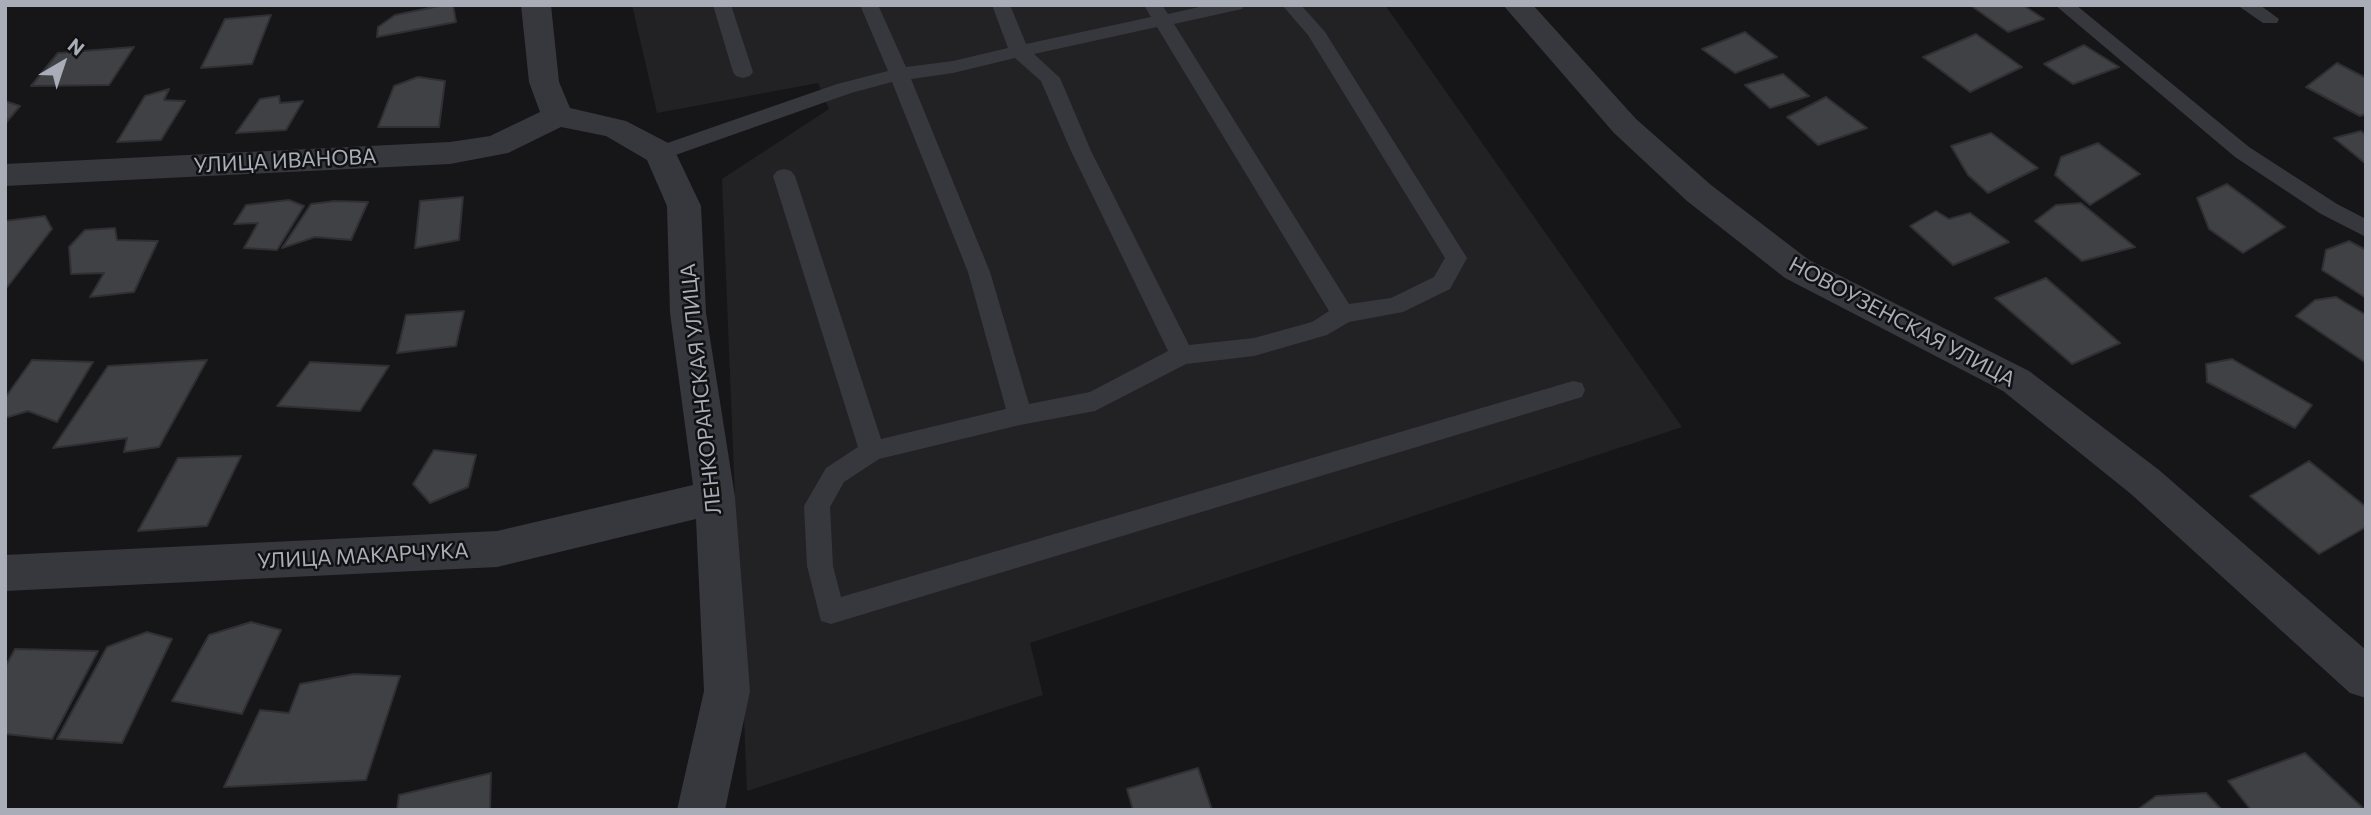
<!DOCTYPE html>
<meta charset="utf-8">
<style>
body{margin:0}
#map{position:relative;width:2371px;height:815px;overflow:hidden;background:#161618;font-family:Commissioner,sans-serif}
canvas{display:block}
.frame{position:absolute;inset:0;border:7px solid #a8adb8;pointer-events:none}
.north{position:absolute;left:28px;top:28px;width:70px;height:70px;-webkit-text-stroke:5px #111113;paint-order:stroke;rotate:39deg;font-size:19px;font-weight:700;line-height:28px;text-align:center;color:#a8adb8}
.north::after{content:'';display:block;margin:auto;width:24px;height:32px;background:#a8adb8;clip-path:polygon(50% 0,100% 100%,50% 72%,0 100%)}
</style>
<div id="map">
<canvas width="2371" height="815"></canvas>
<div class="frame"></div>
<div class="north">N</div>
</div>
<script>
const g = document.querySelector('canvas').getContext('2d');
g.lineJoin = 'round';
function paint(path, color) {
  g.fillStyle = color;
  g.fill(path, 'evenodd');
}
function shape(rows) {
  const path = new Path2D();
  for (const r of rows) {
    path.moveTo(r[0], r[1]);
    for (let i = 2; i < r.length; i += 2) path.lineTo(r[i], r[i + 1]);
  }
  return path;
}
function trace(path, color, width, dash) {
  g.strokeStyle = color;
  g.lineWidth = width;
  g.lineCap = dash ? 'butt' : 'round';
  g.setLineDash(dash || []);
  g.stroke(path);
}
function label(font, color, halo, rows, align = 'center') {
  g.font = font + ' Commissioner,sans-serif';
  g.lineWidth = 5;
  g.setLineDash([]);
  g.textBaseline = 'middle';
  g.strokeStyle = halo;
  g.fillStyle = color;
  for (const [text, x, y, turn = 0] of rows) {
    g.save();
    g.translate(x, y);
    g.rotate((+turn || 0) * Math.PI / 180);
    g.textAlign = isNaN(turn) ? turn : align;
    if (halo) g.strokeText(text, 0, 0);
    g.fillText(text, 0, 0);
    g.restore();
  }
}
paint(shape([
 [632,5,1385,5,1682,427,1030,643,1043,695,747,791,722,179,829,109,818,83,657,113]
]), '#222225');
const building = shape([
 [444,5,453,5,456,22,377,37,378,27,395,15,444,5],
 [1970,5,2023,5,2044,19,2008,32,1970,5],
 [271,15,252,64,201,68,225,19,271,15],
 [1745,32,1777,57,1735,73,1702,49,1745,32],
 [1976,34,2022,67,1970,92,1923,57,1976,34],
 [2084,45,2119,67,2073,84,2044,64,2084,45],
 [134,47,109,85,31,86,58,53,134,47],
 [2337,63,2366,78,2366,114,2360,116,2306,87,2337,63],
 [1783,74,1809,96,1770,108,1745,85,1783,74],
 [418,77,445,81,439,127,378,127,394,86,418,77],
 [169,89,164,100,185,101,161,140,117,142,145,96,169,89],
 [279,96,280,103,303,101,286,130,236,133,260,99,279,96],
 [1826,97,1867,128,1818,145,1787,117,1826,97],
 [5,101,20,106,5,124,5,101],
 [2361,131,2366,135,2366,164,2334,138,2361,131],
 [1991,133,2038,168,1988,193,1968,175,1951,146,1991,133],
 [2098,143,2140,174,2090,205,2055,175,2061,157,2098,143],
 [2227,184,2249,200,2285,227,2243,253,2209,229,2197,198,2227,184],
 [463,197,459,240,415,248,420,201,463,197],
 [289,200,304,206,277,250,244,248,258,223,234,224,246,205,289,200],
 [335,201,368,202,351,240,315,237,282,248,311,204,335,201],
 [2081,203,2135,247,2082,261,2035,221,2056,205,2081,203],
 [1936,211,1949,219,1970,213,2009,242,1953,265,1910,226,1936,211],
 [45,216,52,229,5,290,5,221,45,216],
 [115,228,117,240,158,241,134,292,90,297,104,273,71,274,69,247,85,230,115,228],
 [2349,241,2366,250,2366,298,2322,270,2326,250,2349,241],
 [2046,278,2120,343,2072,364,1995,298,2046,278],
 [2336,297,2366,315,2366,363,2296,316,2315,300,2336,297],
 [464,311,456,346,397,353,406,315,464,311],
 [2232,359,2312,405,2295,428,2207,382,2206,364,2232,359],
 [32,360,93,362,57,422,28,411,5,418,5,398,32,360],
 [207,360,159,447,124,452,127,438,53,448,108,366,207,360],
 [310,362,389,366,360,411,277,406,310,362],
 [434,450,476,455,468,487,430,503,413,484,434,450],
 [241,456,207,526,138,531,178,458,241,456],
 [2309,461,2366,507,2366,527,2319,554,2250,496,2309,461],
 [251,622,281,630,242,714,172,701,209,635,251,622],
 [147,632,172,639,122,743,57,739,107,647,147,632],
 [15,649,98,651,52,739,5,734,5,667,15,649],
 [354,674,400,676,366,780,224,787,260,710,289,713,300,684,354,674],
 [2305,753,2365,810,2251,810,2228,781,2305,753],
 [1198,768,1212,810,1133,810,1127,789,1198,768],
 [491,773,490,810,397,810,399,795,491,773],
 [2206,793,2222,810,2137,810,2156,796,2206,793]
]);
paint(building, '#404145');
trace(building, '#303034', 2);
paint(shape([
 [713,5,731,5,753,72,750,76,743,78,736,76,733,72,713,5],
 [860,5,878,5,906,67,953,61,1008,48,992,5,1010,5,1026,44,1151,17,1144,5,1162,5,1168,14,1208,5,1244,5,1242,9,1174,24,1349,304,1391,298,1434,277,1445,258,1308,35,1282,5,1301,5,1325,32,1467,258,1450,289,1403,312,1349,322,1327,335,1254,356,1186,364,1095,411,1020,425,879,459,844,482,830,507,833,566,841,597,1573,381,1582,383,1585,390,1582,397,831,624,821,621,807,566,804,506,826,468,858,447,773,176,777,171,784,169,791,171,795,176,881,439,1006,409,968,272,892,82,851,93,667,158,660,160,653,158,650,153,653,148,837,84,888,71,860,5],
 [1157,27,1329,311,1312,322,1254,338,1189,345,1091,151,1060,78,1034,54,1157,27],
 [1015,58,1041,81,1071,151,1168,351,1090,392,1029,404,990,272,911,79,953,73,1015,58],
 [2055,5,2076,5,2249,147,2337,204,2366,219,2366,237,2321,214,2235,157,2055,5],
 [2237,5,2260,5,2279,19,2277,23,2263,23,2237,5]
]), '#37383d');
paint(shape([
 [521,5,551,5,559,82,570,108,626,121,672,145,701,206,706,313,735,497,750,691,725,810,677,810,704,691,696,519,497,567,5,591,5,555,497,531,693,485,670,313,667,206,647,160,606,136,561,127,508,153,450,164,5,186,5,164,450,142,490,136,540,112,529,82,521,5],
 [1503,5,1533,5,1636,119,1711,185,1809,260,2029,371,2159,470,2366,650,2366,698,2350,693,2131,494,2003,391,1785,278,1687,201,1614,133,1503,5]
]), '#37383d');
label('21px', '#a8adb8', '#111113', [
 ["УЛИЦА ИВАНОВА",285,161,-3],
 ["НОВОУЗЕНСКАЯ УЛИЦА",1902,322,28],
 ["ЛЕНКОРАНСКАЯ УЛИЦА",701,389,-96],
 ["УЛИЦА МАКАРЧУКА",363,556,-3]
]);
</script>
